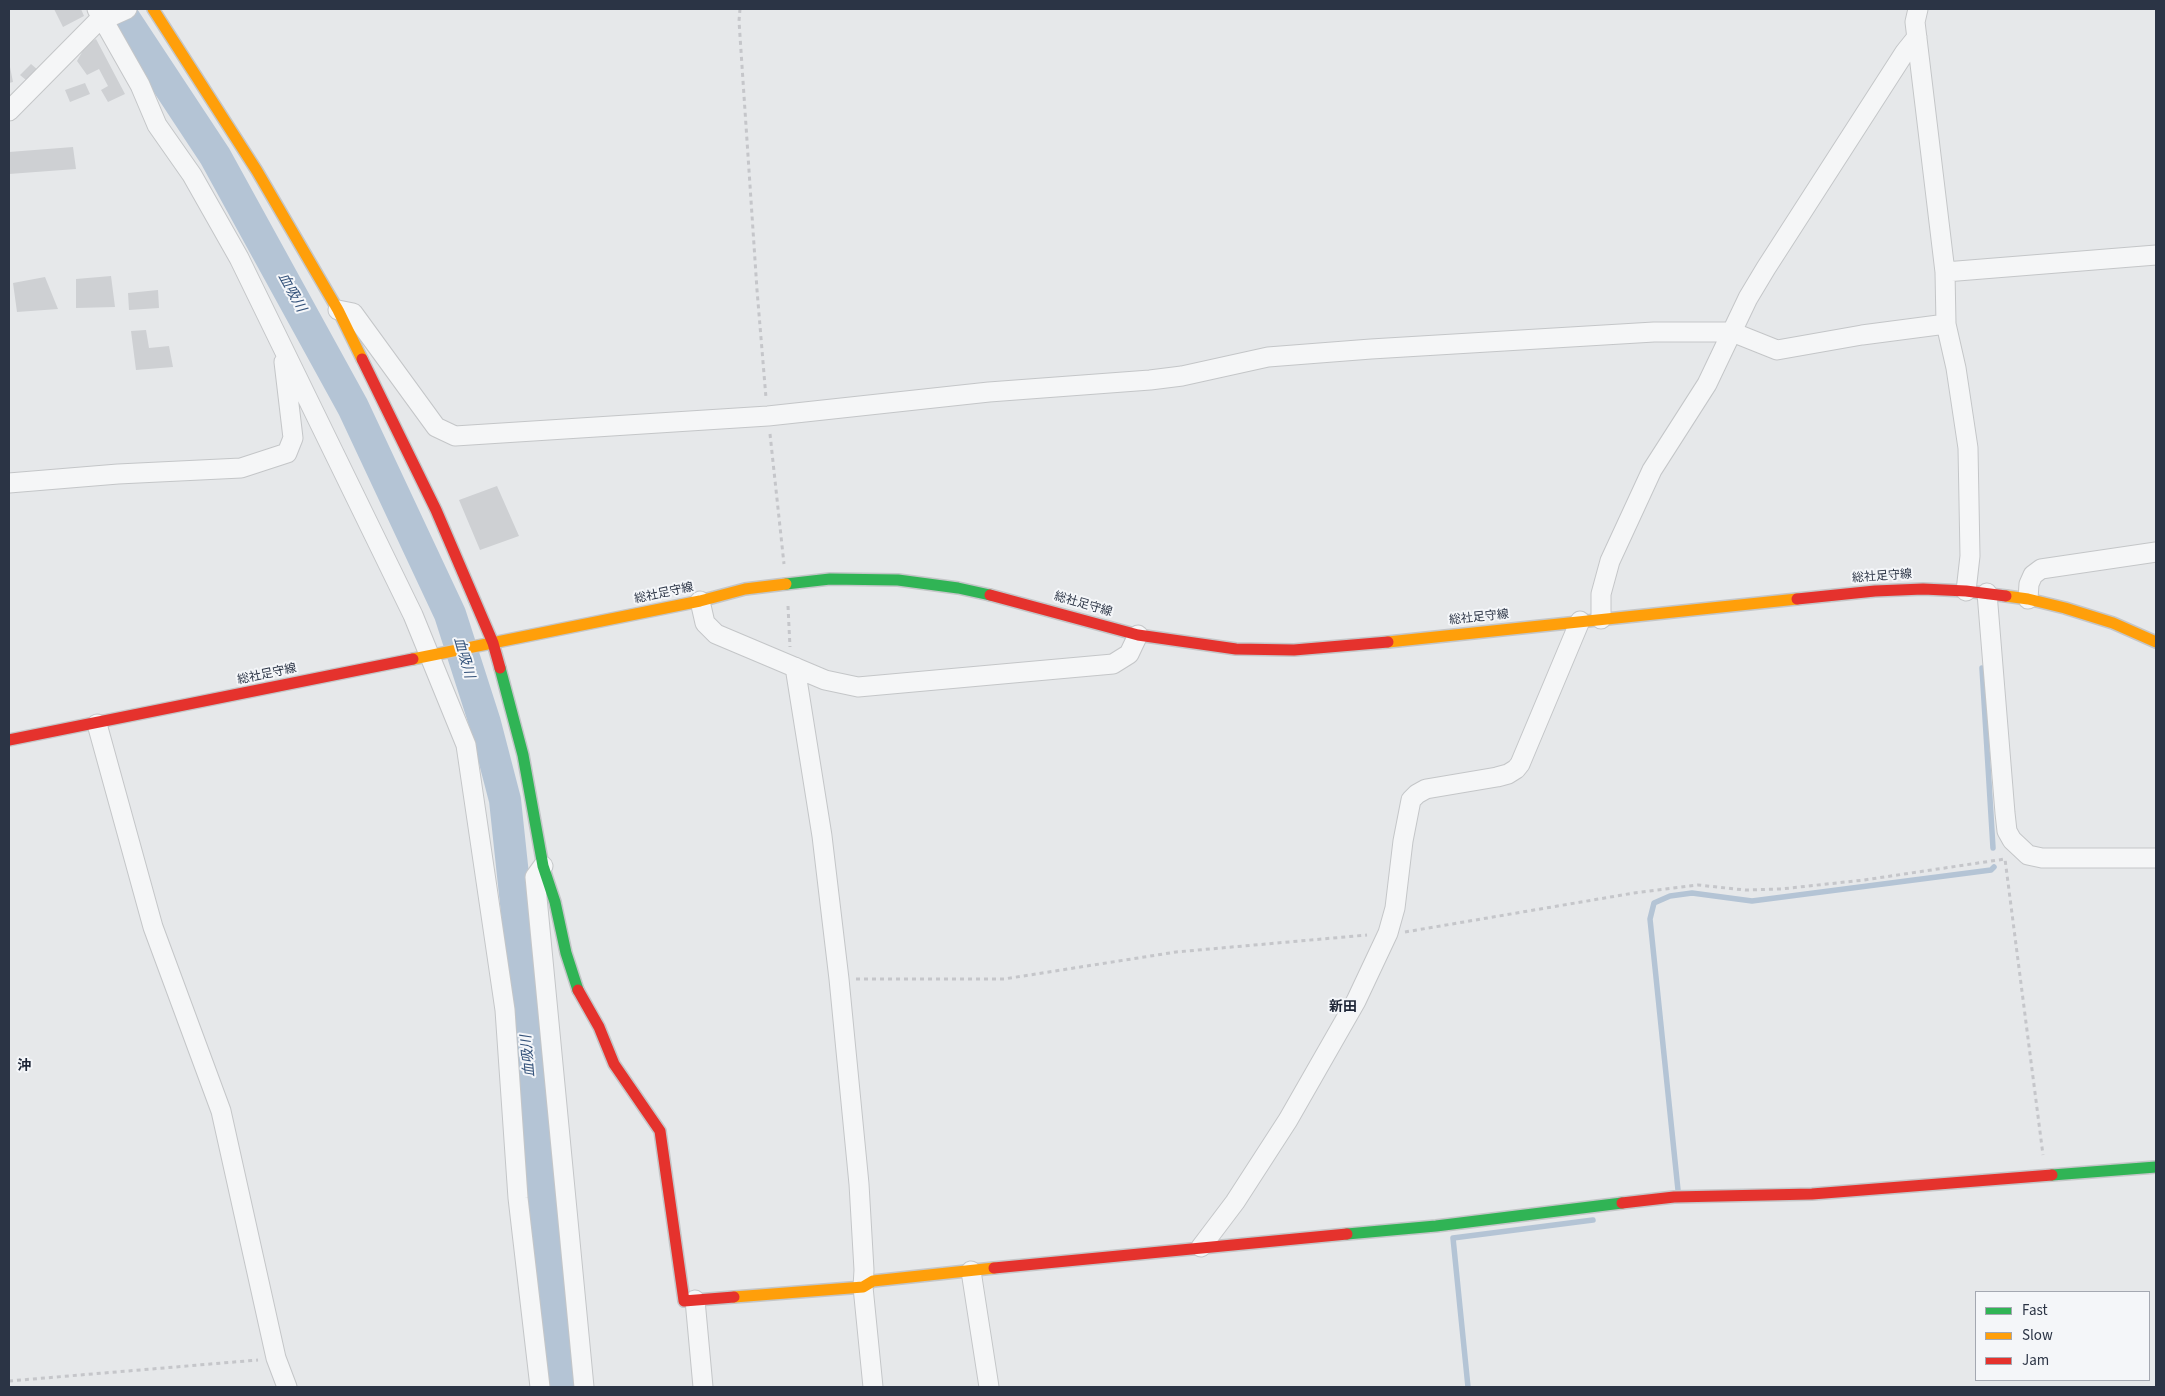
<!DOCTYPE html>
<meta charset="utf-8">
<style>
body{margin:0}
#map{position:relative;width:2165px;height:1396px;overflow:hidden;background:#e6e8ea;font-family:"Source Sans 3",sans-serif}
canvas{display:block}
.frame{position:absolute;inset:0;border:10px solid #2b3445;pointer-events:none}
.legend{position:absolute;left:1975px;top:1291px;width:175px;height:90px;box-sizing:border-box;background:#f4f6f9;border:1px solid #a4a8b1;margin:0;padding:6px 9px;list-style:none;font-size:15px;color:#2b3445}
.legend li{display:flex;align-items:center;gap:10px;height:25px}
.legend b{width:25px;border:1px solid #a4a8b1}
</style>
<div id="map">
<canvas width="2165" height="1396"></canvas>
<div class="frame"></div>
<ul class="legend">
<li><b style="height:6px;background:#30b455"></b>Fast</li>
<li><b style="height:6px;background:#ff9f0a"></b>Slow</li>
<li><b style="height:6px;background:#e5322d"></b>Jam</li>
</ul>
</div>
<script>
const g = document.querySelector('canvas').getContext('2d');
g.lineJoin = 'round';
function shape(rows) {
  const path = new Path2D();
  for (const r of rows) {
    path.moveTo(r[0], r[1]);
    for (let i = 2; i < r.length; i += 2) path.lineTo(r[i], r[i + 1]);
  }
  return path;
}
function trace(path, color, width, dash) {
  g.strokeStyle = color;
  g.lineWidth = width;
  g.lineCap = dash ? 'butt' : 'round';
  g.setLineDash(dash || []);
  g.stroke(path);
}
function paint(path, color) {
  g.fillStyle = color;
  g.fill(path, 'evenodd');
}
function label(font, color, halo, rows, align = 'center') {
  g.font = font + ' "Source Sans 3","Noto Sans JP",sans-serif';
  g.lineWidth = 4;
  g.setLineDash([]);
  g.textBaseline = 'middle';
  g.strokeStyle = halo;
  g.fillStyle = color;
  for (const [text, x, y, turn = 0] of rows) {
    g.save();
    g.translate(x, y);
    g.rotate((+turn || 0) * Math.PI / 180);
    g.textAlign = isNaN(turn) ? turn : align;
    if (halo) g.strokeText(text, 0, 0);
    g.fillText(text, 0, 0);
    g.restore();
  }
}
trace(shape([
 [1982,668,1993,848],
 [1678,1190,1650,919,1654,903,1670,896,1692,893,1752,901,1991,870,1994,867],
 [1468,1387,1453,1238,1593,1220]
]), '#b4c4d5', 5.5);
trace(shape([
 [118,9,215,156,353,407,450,614,485,723,505,800,525,988,559,1387]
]), '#b4c4d5', 32);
paint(shape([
 [54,9,81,9,84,16,63,27],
 [96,39,125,94,108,102,101,90,108,86,99,69,87,75,77,61,86,45],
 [9,62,13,82,9,83],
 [31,64,38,70,26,80,20,75],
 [85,83,90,94,70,102,65,90],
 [73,147,76,169,9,174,9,152],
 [111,276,115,307,76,308,76,279],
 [45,277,58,309,17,312,13,283],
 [158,290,159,308,129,310,128,293],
 [146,330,149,348,169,346,173,367,136,370,131,331],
 [497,486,519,536,480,550,459,500]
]), '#ced0d3');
const street = shape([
 [97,9,140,85,157,125,192,175,239,258,413,615,466,745,505,1010,518,1198,540,1387],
 [1918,9,1915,22,1945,272,1946,324,1956,368,1968,448,1970,556,1966,591],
 [9,111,96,23,127,9],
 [1945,272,2156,255],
 [338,310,353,313,436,427,455,436,768,416,989,392,1150,380,1182,376,1268,357,1371,349,1654,332,1732,332,1777,350,1862,335,1946,324],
 [9,483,118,474,241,468,287,453,293,438,284,362],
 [1987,593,2005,813,2007,831,2012,840,2028,855,2042,858,2156,858],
 [2028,599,2029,584,2033,575,2041,569,2156,552],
 [700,601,705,623,716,634,825,680,858,687,1113,664,1129,654,1138,635],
 [1601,619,1601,594,1610,561,1652,470,1707,384,1748,298,1766,268,1905,52,1917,37],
 [795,667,822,836,839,979,859,1184,864,1270,863,1287,873,1387],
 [97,724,153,927,221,1111,276,1358,287,1387],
 [543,866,535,877,584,1387],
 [1201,1247,1235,1202,1288,1120,1356,1001,1388,933,1395,908,1403,841,1411,800,1417,794,1426,789,1497,777,1508,774,1516,769,1520,764,1580,621],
 [971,1271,989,1387],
 [695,1300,703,1387]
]);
const fast = shape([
 [786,584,830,579,898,580,958,588,990,595],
 [500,668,523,755,543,866,555,902,566,953,578,990],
 [2052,1175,2156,1167],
 [1347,1234,1436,1226,1622,1203]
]);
const slow = shape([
 [153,9,257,171,338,310,362,359],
 [2006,596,2028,599,2065,608,2113,623,2156,642],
 [1388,642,1797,599],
 [413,659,700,601,745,589,786,584],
 [734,1297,863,1287,873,1281,994,1268]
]);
const jam = shape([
 [362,359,436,510,493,643,500,668],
 [990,595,1138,635,1236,649,1294,650,1388,642],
 [1797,599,1875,591,1923,589,1966,591,2006,596],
 [9,740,413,659],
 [578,990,599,1027,614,1064,660,1131,684,1301,734,1297],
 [1622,1203,1674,1197,1812,1194,2052,1175],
 [994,1268,1347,1234]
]);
trace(street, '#c4c6c8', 21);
trace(fast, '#c4c6c8', 14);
trace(slow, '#c4c6c8', 14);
trace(jam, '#c4c6c8', 14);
trace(shape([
 [740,9,739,21,757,290,766,398],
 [770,434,784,564],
 [788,606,790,647],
 [1405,932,1634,893,1698,885,1745,890,1781,889,1864,880,2005,859,2043,1155],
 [856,979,1004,979,1176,952,1367,935],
 [9,1381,258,1360]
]), '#c5c6ca', 3, [4, 4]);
trace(street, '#f5f6f7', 19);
trace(fast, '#30b455', 11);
trace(slow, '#ff9f0a', 11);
trace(jam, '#e5322d', 11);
label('12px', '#2b3445', '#f4f6f9', [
 ["総社足守線",1882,577,-4],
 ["総社足守線",664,594,-12],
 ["総社足守線",1083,605,16],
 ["総社足守線",1479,618,-6],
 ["総社足守線",267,675,-12]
]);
label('italic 14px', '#34527a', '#f4f6f9', [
 ["血吸川",291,293,61],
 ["血吸川",463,658,74],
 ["血吸川",529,1056,-95]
]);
label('bold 14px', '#1d2536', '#f4f6f9', [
 ["新田",1343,1008],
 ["沖",24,1067]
]);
</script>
